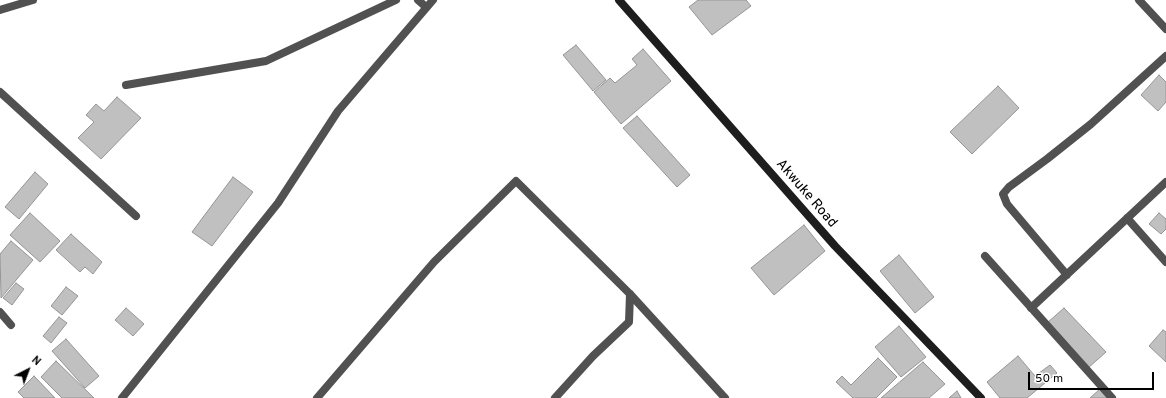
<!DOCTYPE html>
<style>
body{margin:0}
#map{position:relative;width:1166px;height:398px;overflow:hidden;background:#fff;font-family:Overpass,sans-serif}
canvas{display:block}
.north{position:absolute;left:8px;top:350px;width:40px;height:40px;-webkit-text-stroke:3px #fff;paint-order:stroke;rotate:42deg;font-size:11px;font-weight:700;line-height:16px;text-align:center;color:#000}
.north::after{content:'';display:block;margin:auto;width:14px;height:18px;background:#000;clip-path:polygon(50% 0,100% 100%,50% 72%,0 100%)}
.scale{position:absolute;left:1028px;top:372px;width:126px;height:18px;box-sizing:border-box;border:2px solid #000;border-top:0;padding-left:5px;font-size:12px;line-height:14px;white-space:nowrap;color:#000;-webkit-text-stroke:3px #fff;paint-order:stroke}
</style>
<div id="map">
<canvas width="1166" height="398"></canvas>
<div class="north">N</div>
<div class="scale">50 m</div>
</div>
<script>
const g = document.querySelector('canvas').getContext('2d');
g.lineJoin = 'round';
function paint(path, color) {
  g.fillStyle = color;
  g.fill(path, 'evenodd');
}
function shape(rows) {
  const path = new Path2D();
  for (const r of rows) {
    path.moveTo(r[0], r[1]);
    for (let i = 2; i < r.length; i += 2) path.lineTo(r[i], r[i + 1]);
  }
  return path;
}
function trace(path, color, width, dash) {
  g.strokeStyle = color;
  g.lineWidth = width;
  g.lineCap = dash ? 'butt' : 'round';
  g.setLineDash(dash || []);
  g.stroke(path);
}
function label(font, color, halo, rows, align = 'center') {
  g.font = font + ' Overpass,sans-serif';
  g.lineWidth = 3;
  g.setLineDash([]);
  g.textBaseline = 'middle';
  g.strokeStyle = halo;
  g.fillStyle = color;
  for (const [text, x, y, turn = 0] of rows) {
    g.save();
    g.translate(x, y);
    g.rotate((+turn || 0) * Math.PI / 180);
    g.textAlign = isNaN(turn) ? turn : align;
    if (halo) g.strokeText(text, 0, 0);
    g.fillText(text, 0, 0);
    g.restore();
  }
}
const building = shape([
 [698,0,746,0,751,6,712,35,689,7,698,0],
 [576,45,606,80,593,91,563,55,576,45],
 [643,49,671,81,621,124,594,92,610,78,615,83,637,65,632,59,643,49],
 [1159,75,1166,82,1166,102,1158,111,1141,95,1159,75],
 [998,86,1019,108,972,154,950,132,998,86],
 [117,97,141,118,101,159,78,138,94,122,86,115,96,104,104,111,117,97],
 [637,116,690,175,677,187,623,128,637,116],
 [35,172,48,184,19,219,5,207,35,172],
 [233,177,253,192,212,246,192,232,233,177],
 [30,213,60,241,40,262,10,235,30,213],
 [1159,213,1166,219,1166,229,1161,234,1149,224,1159,213],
 [804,225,825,251,774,295,751,268,804,225],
 [71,234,102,262,93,274,85,267,80,272,56,250,71,234],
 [11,241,33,260,1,298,0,254,11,241],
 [899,255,934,297,915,313,880,271,899,255],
 [16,283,24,289,12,305,3,298,16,283],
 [66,287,78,296,62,315,51,306,66,287],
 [126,308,144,324,133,336,115,320,126,308],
 [1064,308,1106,352,1088,368,1047,323,1064,308],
 [59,317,67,323,51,343,43,336,59,317],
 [899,326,926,357,901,377,875,347,899,326],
 [1163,330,1166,332,1166,362,1149,346,1163,330],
 [66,339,99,376,85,388,52,351,66,339],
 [1018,356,1035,376,1050,365,1057,373,1027,398,1000,398,987,382,1018,356],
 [878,358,897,377,876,398,853,398,836,382,842,376,851,385,878,358],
 [56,361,94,398,62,398,41,377,56,361],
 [923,362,945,384,929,398,881,398,923,362],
 [34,376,55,398,24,398,18,392,34,376],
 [1100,389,1108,398,1090,398,1100,389],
 [957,391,961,398,949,398,957,391]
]);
paint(building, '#c0c0c0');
trace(building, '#959595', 1);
trace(shape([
 [418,0,426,7],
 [126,85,266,61,396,0]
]), '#515151', 8);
trace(shape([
 [1139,0,1166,29],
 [0,10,33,0],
 [0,92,136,216],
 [1127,218,1166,262],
 [985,256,1112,398],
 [1067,275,1007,204,1003,194,1009,187,1047,159,1091,124,1166,56],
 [1031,308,1166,182],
 [0,312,11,325],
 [122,398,278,203,338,111,433,0],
 [317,398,434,262,516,181,630,294,725,398],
 [555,398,593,356,629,322,630,294]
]), '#515151', 8);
trace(shape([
 [619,0,835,246,981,398]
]), '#1e1e1e', 8);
label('14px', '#000', '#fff', [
 ["Akwuke Road",806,194,49]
]);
</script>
